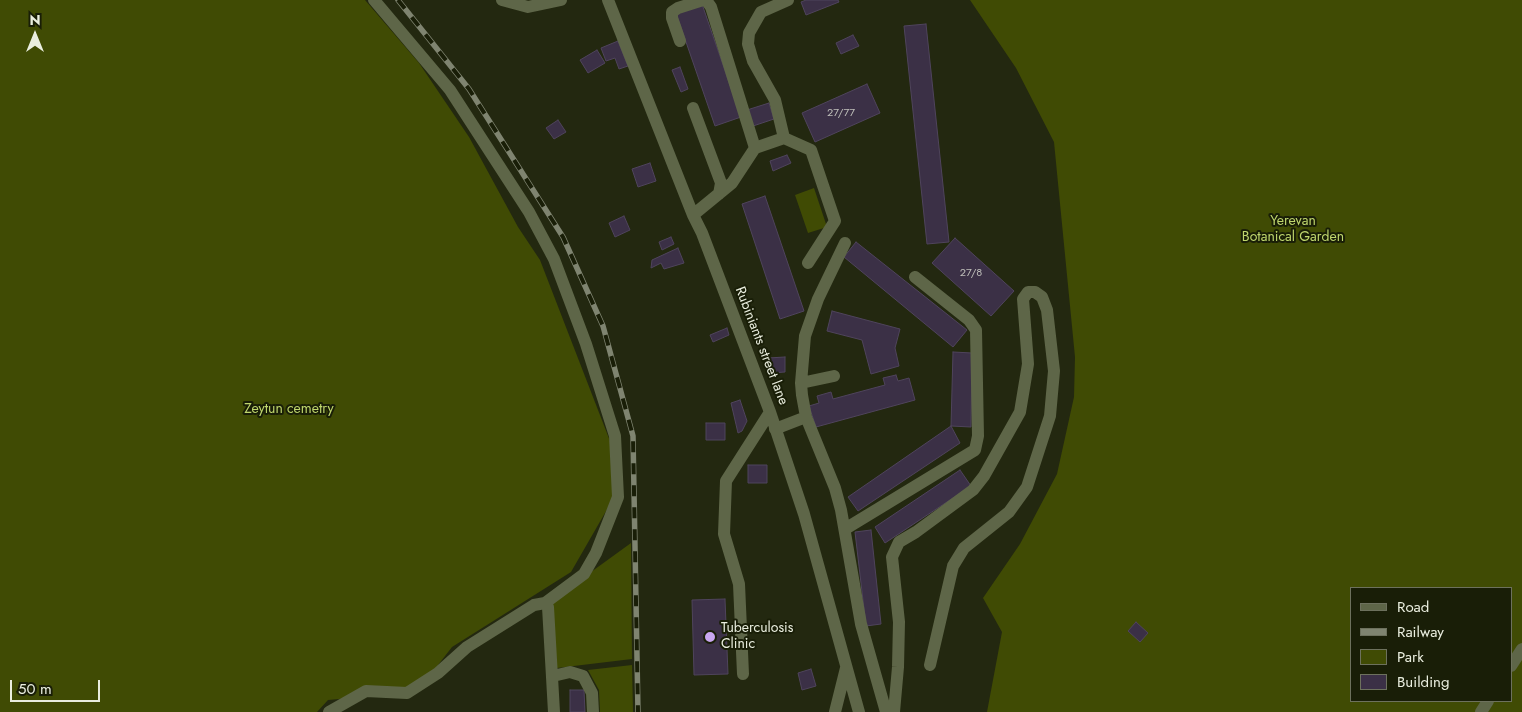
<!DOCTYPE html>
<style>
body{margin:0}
#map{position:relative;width:1522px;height:712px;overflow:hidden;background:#232810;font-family:Jost,sans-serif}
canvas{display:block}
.legend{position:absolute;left:1350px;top:587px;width:162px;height:115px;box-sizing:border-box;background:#191e07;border:1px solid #6d715d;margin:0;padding:6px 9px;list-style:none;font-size:15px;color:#eaeedf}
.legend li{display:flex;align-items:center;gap:10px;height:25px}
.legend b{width:25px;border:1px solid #6d715d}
.north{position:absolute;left:10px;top:10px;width:50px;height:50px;-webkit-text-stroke:4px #191e07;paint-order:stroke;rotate:0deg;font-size:14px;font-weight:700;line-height:20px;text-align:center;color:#eaeedf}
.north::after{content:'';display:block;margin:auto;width:18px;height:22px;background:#eaeedf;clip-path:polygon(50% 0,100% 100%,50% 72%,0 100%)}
.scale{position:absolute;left:10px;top:680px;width:90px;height:22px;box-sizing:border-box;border:2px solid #eaeedf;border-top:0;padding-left:6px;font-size:15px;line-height:18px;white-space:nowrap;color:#eaeedf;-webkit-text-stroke:4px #191e07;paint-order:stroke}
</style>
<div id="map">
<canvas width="1522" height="712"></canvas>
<ul class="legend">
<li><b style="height:6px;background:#5e6648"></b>Road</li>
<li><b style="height:6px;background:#7f8470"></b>Railway</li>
<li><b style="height:14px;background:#404b04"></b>Park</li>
<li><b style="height:14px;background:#3b3046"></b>Building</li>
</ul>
<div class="north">N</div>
<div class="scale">50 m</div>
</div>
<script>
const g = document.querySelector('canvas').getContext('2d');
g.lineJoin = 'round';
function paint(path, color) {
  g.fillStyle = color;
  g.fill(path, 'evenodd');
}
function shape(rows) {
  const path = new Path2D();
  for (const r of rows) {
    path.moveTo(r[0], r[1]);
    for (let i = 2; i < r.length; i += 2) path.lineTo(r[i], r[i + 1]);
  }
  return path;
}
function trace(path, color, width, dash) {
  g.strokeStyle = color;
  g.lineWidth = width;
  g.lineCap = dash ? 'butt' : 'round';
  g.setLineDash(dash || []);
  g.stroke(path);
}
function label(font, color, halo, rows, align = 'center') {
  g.font = font + ' Jost,sans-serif';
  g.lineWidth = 4;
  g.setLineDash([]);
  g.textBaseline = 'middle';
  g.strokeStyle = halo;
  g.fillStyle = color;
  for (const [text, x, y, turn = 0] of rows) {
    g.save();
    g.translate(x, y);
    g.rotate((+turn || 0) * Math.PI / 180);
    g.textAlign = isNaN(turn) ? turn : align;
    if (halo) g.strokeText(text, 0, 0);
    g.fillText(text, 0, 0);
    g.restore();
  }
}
paint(shape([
 [0,0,365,0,419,63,469,137,518,227,540,260,610,441,613,499,571,572,452,647,417,692,328,700,317,712,0,712],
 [970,0,1522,0,1522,712,987,712,1002,632,983,598,1020,544,1057,474,1074,397,1075,357,1054,142,1016,68],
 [1351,588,1511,588,1511,701,1351,701],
 [814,188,827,227,808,233,795,195],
 [631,543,632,659,557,668,551,601],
 [632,665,633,712,600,712,599,690,588,670]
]), '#404b04');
const building = shape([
 [806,0,838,0,839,2,806,15,801,2,806,0],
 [702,4,741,117,715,126,676,13,702,4],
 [926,24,949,242,927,244,904,26,926,24],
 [853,35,859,46,841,54,836,43,853,35],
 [618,41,628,66,619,69,615,58,606,61,601,48,618,41],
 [597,50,605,63,588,73,580,60,597,50],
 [680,67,688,89,681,92,672,70,680,67],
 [867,84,880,113,815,142,802,113,867,84],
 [769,103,774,119,753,126,747,110,769,103],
 [558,120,566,132,554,139,546,128,558,120],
 [787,155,791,163,773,171,770,161,787,155],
 [650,163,656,181,638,187,632,169,650,163],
 [765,196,804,311,780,319,742,204,765,196],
 [624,216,630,230,615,237,609,223,624,216],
 [671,237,674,244,662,250,659,242,671,237],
 [955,238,1014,291,991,316,932,263,955,238],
 [856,242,967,330,953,347,844,257,856,242],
 [678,248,684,263,664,269,661,263,651,268,652,260,678,248],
 [832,311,900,329,895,348,899,366,871,374,862,340,827,331,832,311],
 [727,328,729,335,713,342,710,335,727,328],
 [953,352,972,353,971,427,951,426,953,352],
 [785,357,785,372,771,373,768,358,785,357],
 [896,375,898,381,909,378,915,400,816,427,809,406,819,403,817,396,831,392,833,399,885,385,883,378,896,375],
 [740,400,747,421,742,431,738,433,731,403,740,400],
 [706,423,725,423,725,440,706,440,706,423],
 [951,426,960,443,858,511,848,497,951,426],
 [748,465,767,465,767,483,748,483,748,465],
 [960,470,971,486,885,543,875,527,960,470],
 [871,530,881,624,866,626,855,532,871,530],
 [725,599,728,674,694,675,692,600,725,599],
 [1136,622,1148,633,1140,642,1128,631,1136,622],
 [811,669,816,686,802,690,798,673,811,669],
 [570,690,584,690,585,712,570,712,570,690]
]);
paint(building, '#3b3046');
trace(building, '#4f445c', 1);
trace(shape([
 [502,0,528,7,561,0],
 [608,0,693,215,702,233,770,412,804,514,859,712],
 [706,0,711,7,755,148],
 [680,41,672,18,672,12,678,8,703,0],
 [693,108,721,183,719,194],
 [784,138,775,100,753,61,748,44,749,33,761,12,788,0],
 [693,215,732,183,755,148,784,138,811,150,835,221,808,263],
 [834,376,801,383,802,395,806,417,835,488,841,510,861,624,886,712],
 [801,383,805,336,818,299,845,243],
 [775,429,806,417],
 [845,529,975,450,978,436,976,330,969,320,915,277],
 [545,603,548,607,554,712],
 [1511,666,1522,649],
 [743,674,739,584,724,534,726,481,770,412],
 [553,676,570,672,583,676,592,693,593,712],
 [329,712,366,691,407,693,438,673,467,647,534,605,545,603,584,574,596,553,618,497,615,436,586,344,554,259,529,212,450,90,374,0],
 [835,712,846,668],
 [894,712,898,667,899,622,892,557,899,542,916,532,973,490,984,476,1020,412,1028,364,1023,299,1028,292,1035,292,1042,297,1047,310,1054,371,1050,416,1027,487,1009,512,964,548,953,566,930,665],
 [1481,712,1488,701]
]), '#5e6648', 12);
const rail = shape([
 [398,0,469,89,563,237,603,326,633,436,638,712]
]);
trace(rail, '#7f8470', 5.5);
trace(rail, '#191e07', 4, [11]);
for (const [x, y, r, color] of [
 [710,637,6,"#c8a6ef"]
]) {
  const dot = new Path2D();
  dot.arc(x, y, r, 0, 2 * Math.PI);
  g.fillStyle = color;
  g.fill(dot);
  trace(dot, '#191e07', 2);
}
label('11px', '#bebeb9', null, [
 ["27/77",841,113],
 ["27/8",971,273]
]);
label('14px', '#bfd66d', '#191e07', [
 ["Yerevan",1293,222],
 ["Botanical Garden",1293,238],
 ["Zeytun cemetry",289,410]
]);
label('14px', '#eaeedf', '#191e07', [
 ["Rubiniants street lane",761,346,69]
]);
label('14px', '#eaeedf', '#191e07', [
 ["Tuberculosis",721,629],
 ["Clinic",721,645]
], 'left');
</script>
